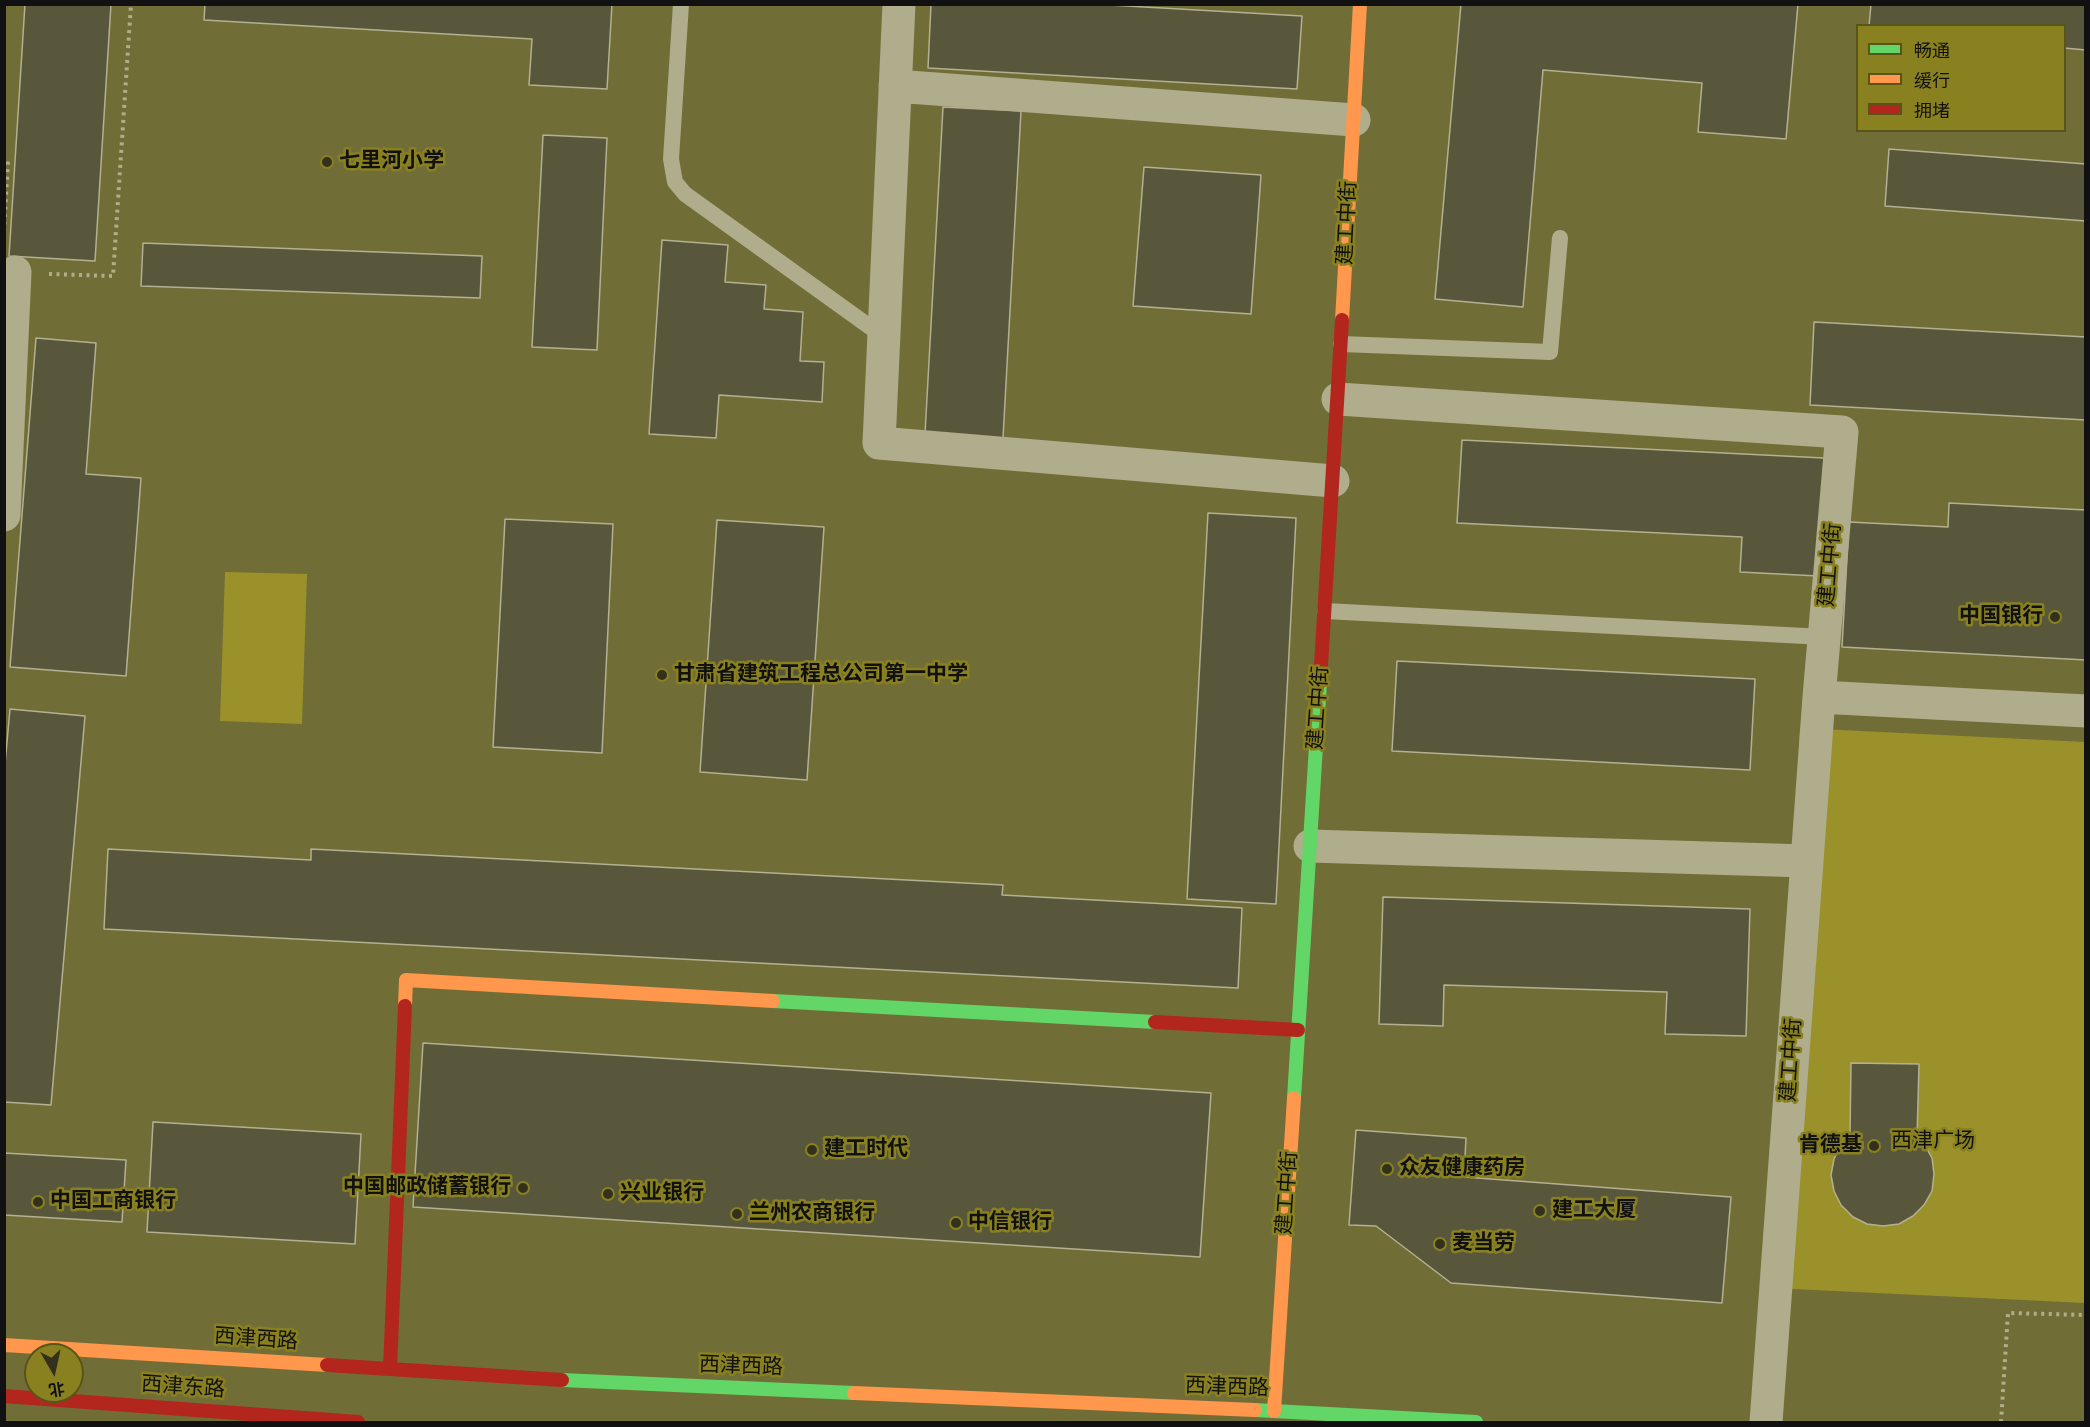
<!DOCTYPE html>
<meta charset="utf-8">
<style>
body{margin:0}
#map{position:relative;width:2090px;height:1427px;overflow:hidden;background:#716d37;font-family:"Roboto Condensed","Noto Sans SC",sans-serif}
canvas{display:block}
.frame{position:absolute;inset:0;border:6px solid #111;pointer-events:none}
.legend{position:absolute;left:1856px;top:24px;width:210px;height:108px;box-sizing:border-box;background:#89811f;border:2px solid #595419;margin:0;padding:8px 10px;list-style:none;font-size:18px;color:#111}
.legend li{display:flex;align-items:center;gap:12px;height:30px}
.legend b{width:30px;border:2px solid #595419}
.north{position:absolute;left:24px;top:1343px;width:60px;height:60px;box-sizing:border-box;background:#89811f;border:2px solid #595419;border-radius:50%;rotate:171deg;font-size:16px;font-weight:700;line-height:24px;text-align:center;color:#111}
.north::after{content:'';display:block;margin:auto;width:21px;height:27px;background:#33311e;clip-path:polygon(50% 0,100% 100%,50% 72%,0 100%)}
</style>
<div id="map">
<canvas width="2090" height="1427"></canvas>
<div class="frame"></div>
<ul class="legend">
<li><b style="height:8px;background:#63d668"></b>畅通</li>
<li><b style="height:8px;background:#ff974d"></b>缓行</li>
<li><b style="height:8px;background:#b3261e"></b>拥堵</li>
</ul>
<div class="north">北</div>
</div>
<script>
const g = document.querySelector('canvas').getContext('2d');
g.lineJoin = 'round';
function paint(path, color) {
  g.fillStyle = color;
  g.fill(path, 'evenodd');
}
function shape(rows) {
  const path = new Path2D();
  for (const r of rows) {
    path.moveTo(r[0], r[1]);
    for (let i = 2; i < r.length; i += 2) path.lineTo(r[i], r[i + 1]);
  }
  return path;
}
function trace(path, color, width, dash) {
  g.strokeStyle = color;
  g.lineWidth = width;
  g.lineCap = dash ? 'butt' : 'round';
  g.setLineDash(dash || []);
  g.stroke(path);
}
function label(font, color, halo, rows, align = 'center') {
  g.font = font + ' "Roboto Condensed","Noto Sans SC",sans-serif';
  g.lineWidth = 5;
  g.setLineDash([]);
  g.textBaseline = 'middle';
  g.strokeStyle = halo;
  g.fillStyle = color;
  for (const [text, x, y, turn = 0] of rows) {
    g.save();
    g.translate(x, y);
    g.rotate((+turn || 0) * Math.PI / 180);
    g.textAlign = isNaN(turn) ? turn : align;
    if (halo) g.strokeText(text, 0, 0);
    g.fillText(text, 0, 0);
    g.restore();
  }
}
paint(shape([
 [225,572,307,574,302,724,220,721],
 [1800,728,2085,742,2085,1303,1772,1288]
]), '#9b912a');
const building = shape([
 [25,4,111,4,95,261,9,256,25,4],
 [205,4,612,4,607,89,529,85,532,39,204,20,205,4],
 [931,4,1092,4,1302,16,1297,89,928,68,931,4],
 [1461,4,1798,4,1786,139,1698,132,1702,83,1543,70,1523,307,1435,299,1461,4],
 [1871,4,2086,4,2086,50,2064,48,2064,26,1869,26,1871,4],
 [943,107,1021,111,1003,438,925,434,943,107],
 [543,135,607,138,597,350,532,347,543,135],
 [1889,149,2086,164,2086,221,1885,206,1889,149],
 [1144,167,1261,175,1251,314,1133,306,1144,167],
 [662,240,728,245,725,282,766,285,764,309,803,312,800,361,824,362,822,402,719,395,716,438,649,434,662,240],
 [143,243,482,256,480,298,141,286,143,243],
 [1814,322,2086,337,2086,420,1810,405,1814,322],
 [36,338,96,343,86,474,141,478,126,676,10,667,36,338],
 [1462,440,1824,458,1818,576,1740,572,1742,537,1457,523,1462,440],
 [1949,503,2086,510,2086,660,1842,647,1849,522,1948,527,1949,503],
 [1208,513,1296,518,1276,904,1187,899,1208,513],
 [505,519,613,524,602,753,493,747,505,519],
 [717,520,824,527,807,780,700,772,717,520],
 [1397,661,1755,679,1750,770,1392,751,1397,661],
 [10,709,85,716,51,1105,4,1102,4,775,10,709],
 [108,849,311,860,311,849,1003,885,1002,895,1242,908,1238,988,104,929,108,849],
 [1383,897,1750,909,1746,1036,1665,1034,1667,992,1444,985,1443,1026,1379,1024,1383,897],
 [423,1043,1211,1093,1200,1257,413,1207,423,1043],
 [1851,1063,1919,1064,1917,1138,1924,1144,1932,1158,1934,1174,1932,1191,1924,1205,1913,1216,1899,1224,1883,1226,1867,1224,1853,1217,1841,1205,1834,1191,1831,1175,1834,1159,1841,1145,1850,1136,1851,1063],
 [153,1122,361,1134,355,1244,147,1232,153,1122],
 [1356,1130,1466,1138,1464,1177,1731,1197,1722,1303,1451,1283,1376,1226,1349,1225,1356,1130],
 [4,1153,126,1160,122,1222,4,1215,4,1153]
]);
paint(building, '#59573b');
trace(building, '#b4b192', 1.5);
trace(shape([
 [4,232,8,161],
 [49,274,113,276,131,4],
 [2001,1422,2008,1313,2086,1315]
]), '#afad8b', 4, [3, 4.5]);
trace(shape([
 [681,4,671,159,675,182,685,194,884,337],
 [1341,344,1550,352,1560,238],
 [1325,611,1824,637]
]), '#afad8b', 16);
trace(shape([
 [899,4,879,443,1333,481],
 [895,86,1354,120],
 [1338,399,1842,432,1819,697,2086,711],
 [4,515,15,272],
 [1310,846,1807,861],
 [1766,1422,1819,697]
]), '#afad8b', 33);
trace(shape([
 [773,1001,1155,1022],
 [1294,1098,1320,682],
 [562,1380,854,1393],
 [1255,1410,1476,1422]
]), '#63d668', 14);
trace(shape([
 [1342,320,1360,4],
 [405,1006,406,980,773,1001],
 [4,1345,327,1365],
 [854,1393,1255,1410],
 [1274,1411,1294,1098]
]), '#ff974d', 14);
trace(shape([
 [1320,682,1342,320],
 [1155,1022,1298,1030],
 [327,1365,562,1380],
 [390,1369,405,1006],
 [4,1396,358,1422]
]), '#b3261e', 14);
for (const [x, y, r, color] of [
 [327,162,6,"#33311e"],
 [2055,617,6,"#33311e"],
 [662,675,6,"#33311e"],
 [1874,1146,6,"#33311e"],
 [812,1150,6,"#33311e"],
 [1387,1169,6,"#33311e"],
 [523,1188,6,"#33311e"],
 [608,1194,6,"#33311e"],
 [38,1202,6,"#33311e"],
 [1540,1211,6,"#33311e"],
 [737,1214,6,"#33311e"],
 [956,1223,6,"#33311e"],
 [1440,1244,6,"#33311e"]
]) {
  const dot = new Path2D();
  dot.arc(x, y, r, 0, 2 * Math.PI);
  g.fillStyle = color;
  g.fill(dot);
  trace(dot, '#89811f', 2);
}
label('bold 21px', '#111', '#89811f', [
 ["七里河小学",339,162],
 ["中国银行",2043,617,"right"],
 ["甘肃省建筑工程总公司第一中学",674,675],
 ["肯德基",1862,1146,"right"],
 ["建工时代",824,1150],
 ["众友健康药房",1399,1169],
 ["中国邮政储蓄银行",511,1188,"right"],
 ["兴业银行",620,1194],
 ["中国工商银行",50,1202],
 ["建工大厦",1552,1211],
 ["兰州农商银行",749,1214],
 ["中信银行",968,1223],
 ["麦当劳",1452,1244]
], 'left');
label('21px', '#111', '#89811f', [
 ["建工中街",1348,223,-87],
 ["建工中街",1831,565,-85],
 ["建工中街",1319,708,-86],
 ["建工中街",1792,1060,-86],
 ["建工中街",1288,1193,-86],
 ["西津西路",256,1340,4],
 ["西津西路",741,1367,2],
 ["西津东路",183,1388,4],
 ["西津西路",1227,1388,2]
]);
label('21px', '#111', '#89811f', [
 ["西津广场",1933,1142]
]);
</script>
